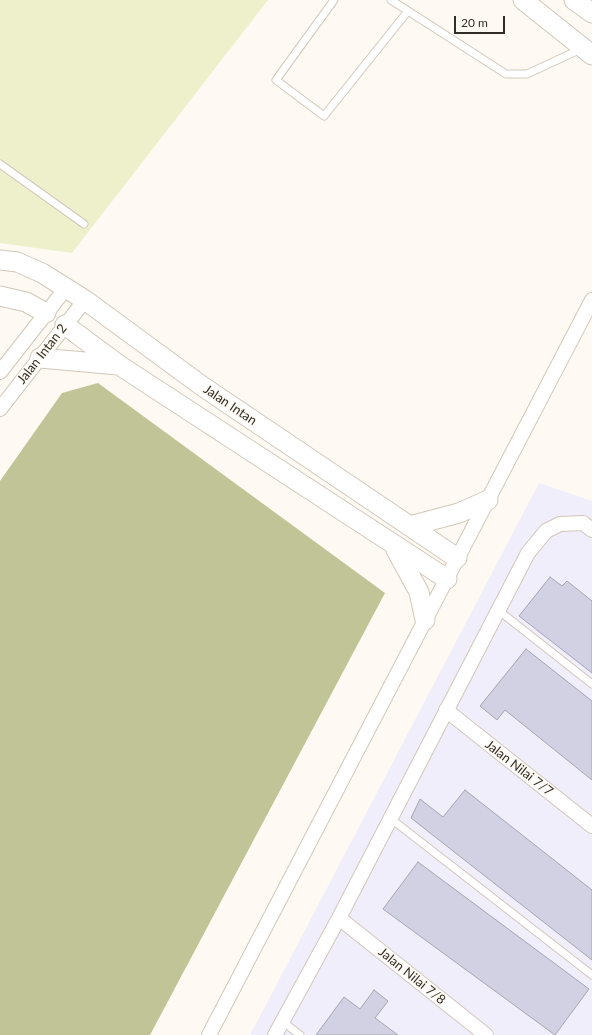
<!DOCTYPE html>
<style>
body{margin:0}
#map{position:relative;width:592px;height:1035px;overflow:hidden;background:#fefaf3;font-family:Lato,sans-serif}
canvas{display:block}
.scale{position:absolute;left:454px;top:16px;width:51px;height:18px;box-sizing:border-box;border:2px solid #312d27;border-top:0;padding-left:5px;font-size:12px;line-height:14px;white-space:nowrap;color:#312d27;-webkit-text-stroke:3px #fefaf3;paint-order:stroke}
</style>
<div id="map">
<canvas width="592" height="1035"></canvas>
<div class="scale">20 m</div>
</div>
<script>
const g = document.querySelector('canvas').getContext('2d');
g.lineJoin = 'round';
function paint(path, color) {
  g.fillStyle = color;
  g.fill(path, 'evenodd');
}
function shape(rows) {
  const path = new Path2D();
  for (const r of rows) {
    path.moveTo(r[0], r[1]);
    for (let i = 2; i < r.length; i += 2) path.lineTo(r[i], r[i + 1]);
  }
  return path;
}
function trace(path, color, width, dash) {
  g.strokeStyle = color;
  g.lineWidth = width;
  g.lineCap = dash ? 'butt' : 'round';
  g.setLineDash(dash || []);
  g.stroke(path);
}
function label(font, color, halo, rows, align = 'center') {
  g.font = font + ' Lato,sans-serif';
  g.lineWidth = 3;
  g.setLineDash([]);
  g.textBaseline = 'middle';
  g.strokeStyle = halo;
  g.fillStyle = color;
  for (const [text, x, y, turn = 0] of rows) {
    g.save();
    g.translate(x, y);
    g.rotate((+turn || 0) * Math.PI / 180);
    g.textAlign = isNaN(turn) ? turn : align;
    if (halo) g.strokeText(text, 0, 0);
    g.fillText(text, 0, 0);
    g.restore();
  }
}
paint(shape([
 [539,483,592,501,592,1035,250,1035]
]), '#f1eefb');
paint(shape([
 [0,0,268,0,72,253,0,243]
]), '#edf0cb');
paint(shape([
 [98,383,385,593,150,1035,0,1035,0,481,62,393]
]), '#c1c496');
const building = shape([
 [550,577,562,586,567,581,592,601,592,673,519,616,550,577],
 [526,649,592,701,592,780,505,710,497,720,480,706,526,649],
 [465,790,592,890,592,960,411,818,420,799,443,817,465,790],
 [418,862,589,989,555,1035,383,909,418,862],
 [374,990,388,1001,375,1018,398,1035,316,1035,344,997,360,1009,374,990]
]);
paint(building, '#d1d1e3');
trace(building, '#a5a5b5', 1);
const lane = shape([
 [334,0,276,80,324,116,408,11],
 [391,0,506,74,527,74,581,49],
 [0,164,84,224],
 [498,610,592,684],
 [390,818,592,975],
 [282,1021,300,1035]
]);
const street = shape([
 [0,372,66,288],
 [0,409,85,300],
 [446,710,592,826],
 [339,918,486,1035],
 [209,1035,592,300],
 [275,1035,339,918,528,553,546,531,560,524,583,523,592,530]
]);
const secondary = shape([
 [523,0,592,55],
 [574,0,592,13],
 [0,260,17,262,42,273,85,300,202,386,457,558],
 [0,296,26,302,46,313],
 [65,325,119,365,447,579],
 [40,358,118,365],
 [410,526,459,513,488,500],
 [396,550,419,592,425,620]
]);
trace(lane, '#d1c7b8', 9);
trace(street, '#d1c7b8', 16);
trace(secondary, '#d1c7b8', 21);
trace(lane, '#fff', 7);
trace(street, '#fff', 14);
trace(secondary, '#fff', 19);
label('13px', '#312d27', '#fefaf3', [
 ["Jalan Intan 2",42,354,-52],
 ["Jalan Intan",230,405,34],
 ["Jalan Nilai 7/7",519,768,38],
 ["Jalan Nilai 7/8",412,976,39]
]);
</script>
